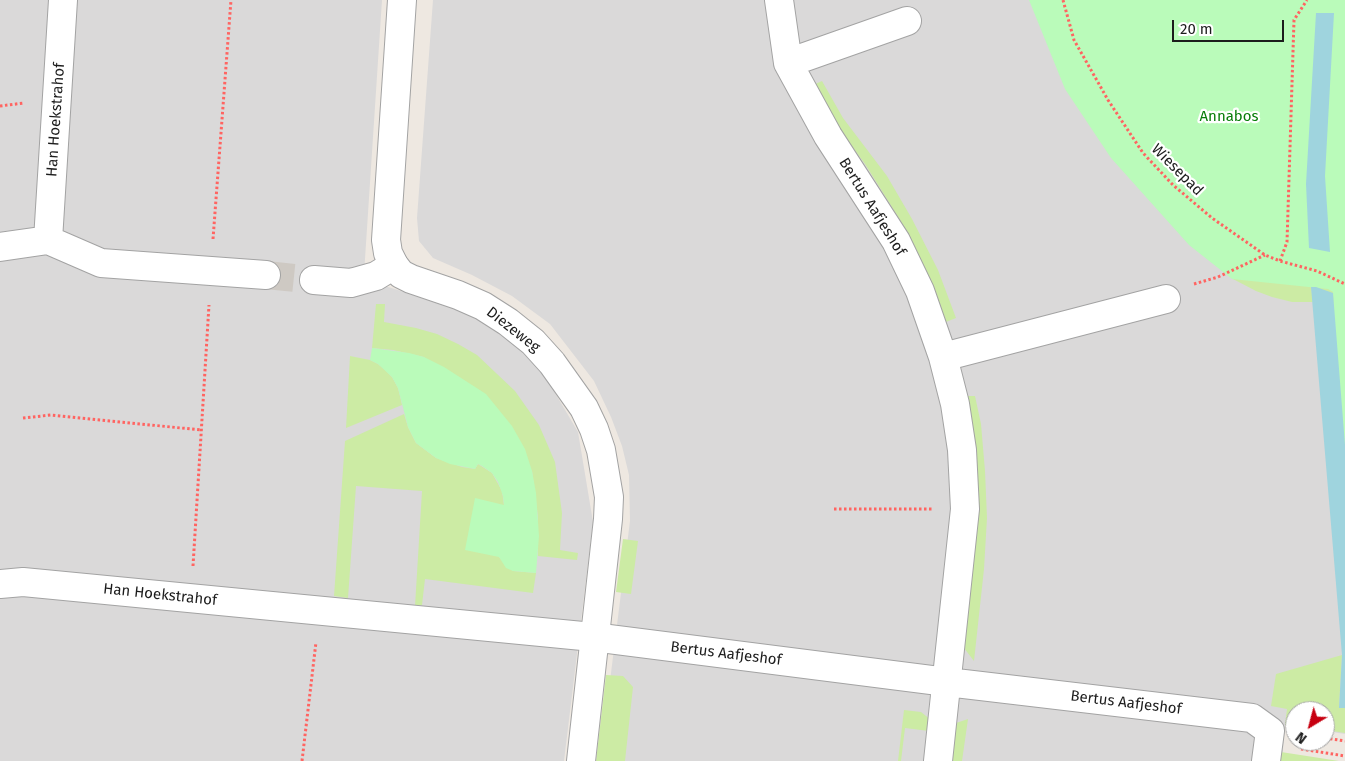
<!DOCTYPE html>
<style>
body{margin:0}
#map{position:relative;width:1345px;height:761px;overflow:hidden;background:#eee8e1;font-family:"Fira Sans",sans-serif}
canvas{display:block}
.north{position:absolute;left:1285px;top:701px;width:50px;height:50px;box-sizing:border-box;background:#fff;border:1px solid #a4a4a4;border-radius:50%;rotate:217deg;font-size:14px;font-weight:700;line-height:20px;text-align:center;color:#1c1c1c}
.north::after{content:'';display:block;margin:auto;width:18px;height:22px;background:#c70010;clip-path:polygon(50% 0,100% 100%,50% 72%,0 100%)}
.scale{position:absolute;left:1172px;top:20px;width:112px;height:22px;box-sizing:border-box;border:2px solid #1c1c1c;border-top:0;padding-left:6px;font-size:15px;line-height:18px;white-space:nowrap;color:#1c1c1c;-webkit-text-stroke:4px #fff;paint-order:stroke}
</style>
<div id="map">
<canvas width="1345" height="761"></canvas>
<div class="north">N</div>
<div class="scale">20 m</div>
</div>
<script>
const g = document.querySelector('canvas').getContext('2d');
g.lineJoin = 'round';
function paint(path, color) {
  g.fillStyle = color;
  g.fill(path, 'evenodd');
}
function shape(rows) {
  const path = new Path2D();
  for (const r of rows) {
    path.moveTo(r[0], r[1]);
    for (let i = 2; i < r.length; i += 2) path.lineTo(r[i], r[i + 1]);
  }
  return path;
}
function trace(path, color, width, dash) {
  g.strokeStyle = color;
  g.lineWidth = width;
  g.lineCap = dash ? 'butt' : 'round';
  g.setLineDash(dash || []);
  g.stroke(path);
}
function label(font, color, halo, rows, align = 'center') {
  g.font = font + ' "Fira Sans",sans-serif';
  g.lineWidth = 4.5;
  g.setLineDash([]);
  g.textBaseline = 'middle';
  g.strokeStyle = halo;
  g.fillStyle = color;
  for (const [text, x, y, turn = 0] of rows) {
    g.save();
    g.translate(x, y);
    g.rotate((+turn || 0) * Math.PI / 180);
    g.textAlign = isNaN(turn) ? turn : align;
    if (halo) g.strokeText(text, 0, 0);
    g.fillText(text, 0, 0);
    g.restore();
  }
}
paint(shape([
 [0,0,382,0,364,274,375,283,463,310,534,357,578,432,593,522,564,761,0,761],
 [433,0,1040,0,1328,283,1345,645,1345,734,1325,731,1325,711,1295,711,1295,726,1285,725,1282,761,600,761,630,521,629,475,622,446,611,417,594,381,550,324,512,296,472,275,433,258,419,241,417,218]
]), '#dad9d9');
paint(shape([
 [822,81,843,118,887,176,912,219,938,270,956,318,946,322,923,265,900,220,865,164,845,137,813,85],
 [1279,268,1345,293,1345,445,1311,287,1313,302,1292,302,1272,297,1256,291,1233,279,1249,272],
 [376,304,385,304,384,322,416,328,437,334,458,344,477,355,515,391,539,425,555,462,562,513,560,550,578,553,577,560,538,556,538,517,532,471,424,357,393,350,372,348],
 [350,356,370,360,378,364,386,371,392,377,398,388,402,405,346,428],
 [965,396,975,396,981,424,985,471,987,518,984,569,974,661,964,648,974,558,976,506],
 [404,414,408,427,416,443,436,458,462,467,475,469,478,464,492,473,502,491,504,505,499,557,513,571,536,573,533,593,425,579,422,605,415,606,422,491,356,486,348,598,334,596,345,441],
 [623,539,638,541,631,594,616,592],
 [1342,655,1339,708,1345,708,1345,733,1325,730,1325,711,1295,711,1295,726,1285,725,1287,709,1271,706,1276,674],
 [606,675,623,676,633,687,625,761,596,761],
 [904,710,921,712,931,720,929,731,905,728,901,761,898,761],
 [968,719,962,761,952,761,956,723],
 [1281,752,1339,761,1280,761]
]), '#cceba4');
paint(shape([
 [1029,0,1345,0,1345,618,1333,292,1328,289,1232,279,1189,245,1111,158,1065,89],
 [372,348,409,353,424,357,444,367,486,394,512,426,525,449,532,471,536,493,539,536,536,573,513,571,506,568,499,557,465,550,475,498,504,505,503,496,498,482,492,473,482,466,478,464,475,469,450,464,436,458,416,443,408,427,398,388,392,377,378,364,370,360]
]), '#bafbba');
paint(shape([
 [1316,13,1334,13,1325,176,1330,252,1309,248,1306,184],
 [1311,287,1316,287,1333,293,1345,445,1345,708,1339,708,1342,655]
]), '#9fd4de');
trace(shape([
 [266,275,314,280]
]), '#cec9c3', 28, [28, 14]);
const minor = shape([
 [779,0,788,63,828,136,896,241,920,291,943,357,955,404,962,450,965,509,938,761],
 [788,63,907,21],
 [48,240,63,0],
 [0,247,48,240,101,263,266,275],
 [314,280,351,283,376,276,394,265],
 [943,357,1166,299],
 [0,584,23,582,593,637,947,682,1252,718,1270,731,1266,761]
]);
const tertiary = shape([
 [402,0,386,240,388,253,394,265,401,274,411,279,458,295,483,306,508,322,533,342,552,363,584,408,594,429,601,450,609,497,608,519,581,761]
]);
trace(minor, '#a3a3a3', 30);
trace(tertiary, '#a3a3a3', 30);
trace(shape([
 [1063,0,1074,40,1108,100,1143,153,1173,185,1212,218,1265,255,1280,261,1317,271,1345,284],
 [0,106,24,103],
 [213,239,231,0],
 [1280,261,1287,242,1294,20,1307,0],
 [1194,284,1218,277,1265,255],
 [23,418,51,415,201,430],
 [834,509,932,509],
 [193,566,209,305],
 [1325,738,1345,741],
 [1301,749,1345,756],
 [302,761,316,642]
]), '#ff6461', 3, [2.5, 2.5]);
trace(minor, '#fff', 28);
trace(tertiary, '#fff', 28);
label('15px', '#077c08', '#fff', [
 ["Annabos",1229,117]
]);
label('15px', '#1c1c1c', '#fff', [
 ["Han Hoekstrahof",56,120,-86],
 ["Wiesepad",1177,170,45],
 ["Bertus Aafjeshof",872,207,58],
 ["Diezeweg",513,330,38],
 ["Han Hoekstrahof",160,595,6],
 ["Bertus Aafjeshof",726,654,7],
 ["Bertus Aafjeshof",1126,703,7]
]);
</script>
